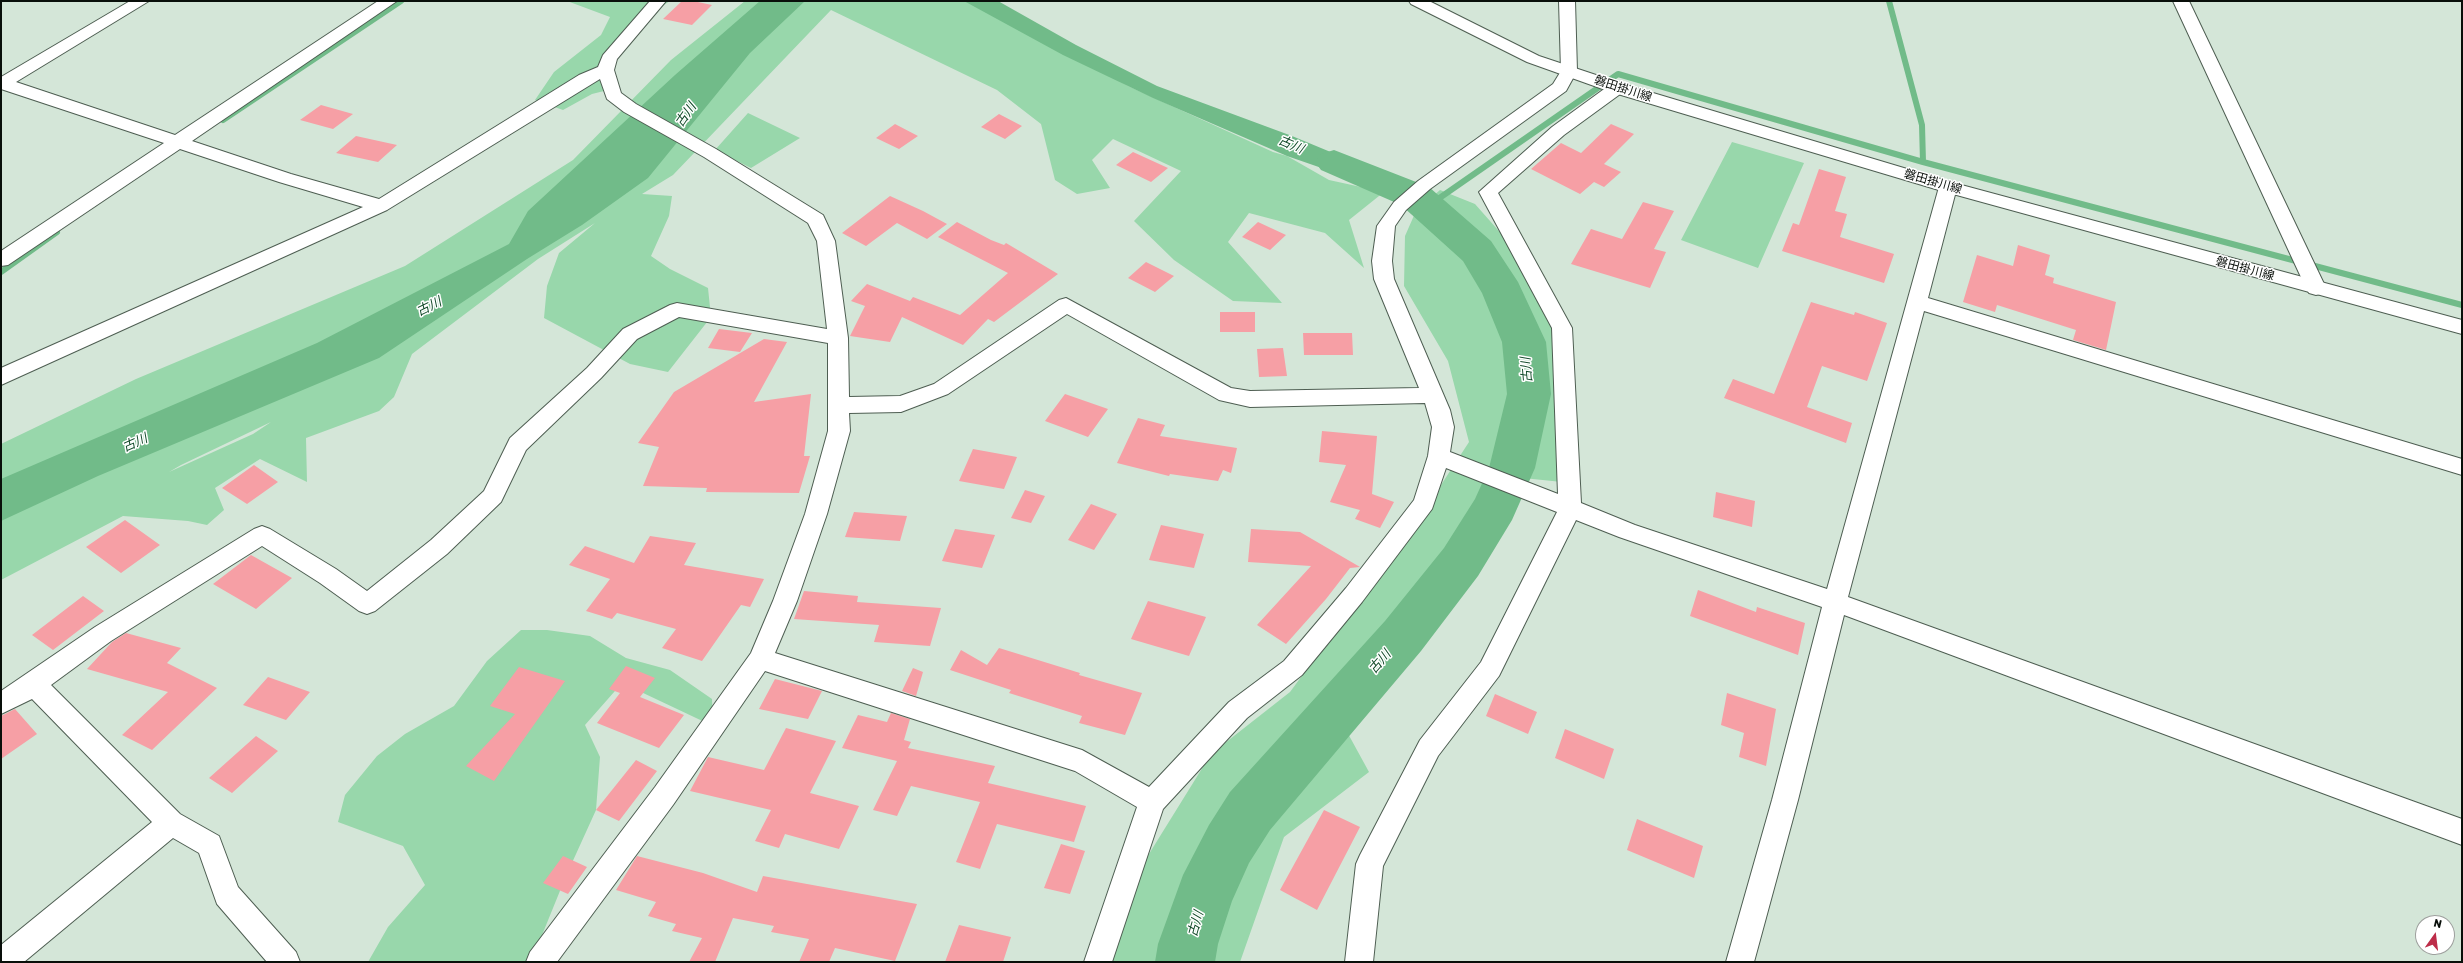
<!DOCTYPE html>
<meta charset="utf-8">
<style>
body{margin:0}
#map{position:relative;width:2463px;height:963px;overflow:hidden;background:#d4e6d8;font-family:Rubik,sans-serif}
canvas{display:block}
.frame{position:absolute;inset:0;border:2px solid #090f0a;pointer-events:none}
.north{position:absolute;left:2415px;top:915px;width:40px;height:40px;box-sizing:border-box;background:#fff;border:1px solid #9d9f9d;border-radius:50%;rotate:14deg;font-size:11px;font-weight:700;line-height:16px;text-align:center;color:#090f0a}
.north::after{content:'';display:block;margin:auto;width:14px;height:18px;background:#bd2d49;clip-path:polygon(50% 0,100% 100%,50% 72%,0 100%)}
</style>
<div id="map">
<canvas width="2463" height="963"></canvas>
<div class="frame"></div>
<div class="north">N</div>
</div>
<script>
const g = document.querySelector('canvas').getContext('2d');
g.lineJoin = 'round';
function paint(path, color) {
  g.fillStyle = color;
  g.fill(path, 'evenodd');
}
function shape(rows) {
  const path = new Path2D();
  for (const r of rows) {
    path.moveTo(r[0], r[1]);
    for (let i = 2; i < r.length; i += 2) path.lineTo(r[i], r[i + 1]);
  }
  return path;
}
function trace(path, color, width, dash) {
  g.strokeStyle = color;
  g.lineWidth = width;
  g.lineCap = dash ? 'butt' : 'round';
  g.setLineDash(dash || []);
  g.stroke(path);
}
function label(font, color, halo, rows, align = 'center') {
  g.font = font + ' Rubik,"Noto Sans JP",sans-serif';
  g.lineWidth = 3;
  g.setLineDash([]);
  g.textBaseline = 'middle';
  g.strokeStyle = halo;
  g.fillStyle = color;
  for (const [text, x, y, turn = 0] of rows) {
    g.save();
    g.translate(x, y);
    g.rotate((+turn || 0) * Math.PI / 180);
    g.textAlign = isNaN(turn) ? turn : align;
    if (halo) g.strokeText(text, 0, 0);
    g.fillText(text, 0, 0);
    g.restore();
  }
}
paint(shape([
 [567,1,670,1,642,19,608,63,604,91,592,94,563,110,535,100,554,72,601,35,610,17],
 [745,1,970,1,1128,86,1273,152,1287,156,1329,180,1384,192,1349,220,1364,268,1325,233,1249,213,1228,242,1282,303,1233,301,1174,260,1134,221,1181,171,1113,139,1092,160,1110,188,1077,194,1055,180,1041,124,997,90,831,10,673,175,642,194,672,196,669,216,651,256,670,269,708,288,711,317,668,372,630,364,544,318,547,286,559,253,595,223,538,259,412,354,394,397,379,411,306,438,307,482,260,459,215,488,224,510,207,525,188,521,123,516,1,580,1,444,136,379,405,266,573,160,671,60],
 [271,422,253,434,169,472,181,465],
 [748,113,800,138,751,168,715,150],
 [1732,142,1804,163,1758,268,1681,240],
 [1440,190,1475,204,1528,264,1555,321,1562,482,1523,478,1506,509,1346,730,1369,772,1284,837,1240,962,1102,962,1126,891,1211,754,1290,692,1424,511,1469,442,1448,361,1404,286,1405,236,1416,211],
 [521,630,547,630,590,636,626,658,670,670,712,699,713,726,622,683,585,725,600,757,596,810,566,876,538,945,527,962,368,962,388,927,425,885,403,846,338,822,345,795,377,756,405,734,454,706,487,661]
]), '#98d7ab');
paint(shape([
 [760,1,805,1,750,53,648,178,582,225,527,259,379,358,98,476,1,521,1,479,317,343,509,244,528,211,675,75],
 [964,1,998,1,1076,45,1157,86,1292,136,1403,182,1388,191,1287,156,1153,98,1063,55]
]), '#71bb89');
trace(shape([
 [1889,1,1922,125,1923,162],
 [223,120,401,1],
 [1428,206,1618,74,1923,162,2462,305],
 [1,272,57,232]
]), '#71bb89', 6);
paint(shape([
 [1334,150,1429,187,1491,241,1518,282,1546,342,1551,394,1535,468,1512,520,1478,576,1421,651,1270,830,1249,863,1232,901,1218,944,1215,962,1155,962,1158,944,1183,875,1209,825,1230,792,1385,621,1444,548,1475,499,1489,468,1507,394,1502,342,1482,293,1463,261,1401,205,1321,170,1315,162,1321,154,1334,150]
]), '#71bb89');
paint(shape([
 [682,1,693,1,712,5,692,25,663,19],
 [321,105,353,114,333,129,300,120],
 [999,114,1022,126,1005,139,981,127],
 [895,124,918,136,899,149,876,138],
 [1611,124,1634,134,1604,164,1621,172,1604,187,1594,182,1580,194,1531,169,1561,143,1581,153],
 [356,136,397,145,378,162,336,153],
 [1133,152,1168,168,1151,182,1116,165],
 [1819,169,1846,177,1835,211,1847,214,1840,237,1894,254,1884,283,1782,251,1793,223,1799,225],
 [890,196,923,211,947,224,927,239,897,223,866,246,842,233],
 [1643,202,1674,211,1654,249,1666,252,1650,288,1571,264,1591,229,1622,239],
 [957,222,991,240,1004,245,1006,243,1058,274,994,322,988,319,963,345,902,317,890,342,850,336,865,306,851,301,867,284,910,301,913,297,960,315,1008,273,938,237],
 [1258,222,1286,235,1270,250,1242,237],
 [2018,245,2050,255,2045,275,2054,278,2053,283,2116,302,2106,350,2073,340,2076,330,1997,305,1995,312,1963,302,1977,255,2013,266],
 [1146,262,1174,276,1155,292,1128,278],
 [1811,302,1854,315,1855,312,1887,323,1867,381,1822,366,1807,407,1852,423,1846,443,1724,398,1733,379,1774,394],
 [1220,312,1255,312,1255,332,1220,332],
 [719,329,752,333,740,352,708,348],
 [1303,333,1352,333,1353,355,1304,355],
 [764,339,787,342,754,402,811,394,804,456,810,456,799,493,706,492,707,488,643,486,659,447,638,443,674,392],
 [1283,348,1287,376,1259,377,1257,349],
 [1065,394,1108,409,1088,437,1045,421],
 [1138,418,1165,425,1160,436,1237,448,1231,473,1223,470,1218,481,1170,474,1169,476,1117,463],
 [1322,431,1377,436,1372,494,1394,502,1380,528,1355,519,1360,510,1330,502,1346,465,1319,462],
 [973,449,1017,457,1004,489,959,481],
 [254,465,278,482,247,504,222,488],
 [1025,490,1045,496,1031,523,1011,518],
 [1716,492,1755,501,1752,527,1713,517],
 [1091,504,1117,514,1094,550,1068,540],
 [854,512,907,516,900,541,845,537],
 [125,520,160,545,121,573,86,547],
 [1161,525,1204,534,1194,568,1149,560],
 [955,529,995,535,982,568,942,561],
 [1251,529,1300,532,1360,567,1350,568,1326,599,1286,644,1257,625,1311,566,1248,562],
 [650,536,696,543,684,565,764,579,750,607,741,605,702,661,662,648,676,629,617,613,612,619,586,611,610,579,569,565,585,546,634,563],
 [251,555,292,578,256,609,213,584],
 [1698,590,1756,612,1757,607,1805,623,1798,655,1690,616],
 [804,591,858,596,857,602,941,608,930,646,874,642,879,625,794,619],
 [83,596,104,611,53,650,32,635],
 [1148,601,1206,617,1189,656,1131,639],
 [126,633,181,648,167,663,217,688,152,750,122,735,168,692,87,669,112,642],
 [999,648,1080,673,1079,675,1142,693,1125,735,1079,723,1082,716,1009,693,1011,690,950,670,961,650,987,665],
 [626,666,655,678,640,697,684,715,659,748,597,723,620,693,609,689],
 [519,667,565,681,494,781,466,766,515,714,490,706],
 [913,668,923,672,916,696,902,691],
 [268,677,310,692,286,720,243,705],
 [775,679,822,691,808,719,759,709],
 [1727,693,1776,709,1766,766,1739,757,1744,733,1721,725],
 [1495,694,1537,712,1528,734,1486,716],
 [15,709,37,734,1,759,1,716],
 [891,713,910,719,904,740,911,742,908,748,995,766,988,783,1086,806,1074,842,997,824,980,869,956,862,980,802,911,786,897,816,873,810,897,761,842,748,858,715,887,722],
 [786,728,836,741,810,793,859,806,839,849,785,834,779,848,755,841,771,810,690,791,708,757,764,770],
 [1565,729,1614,749,1604,779,1555,758],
 [256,736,278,751,232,793,209,778],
 [636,760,657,771,619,821,596,810],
 [1324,810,1360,827,1317,910,1280,890],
 [1637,819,1703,846,1694,878,1627,850],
 [1061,844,1085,851,1070,894,1044,888],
 [563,856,587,867,568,894,543,883],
 [637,856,703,873,757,892,763,876,917,904,895,961,835,948,829,962,799,962,809,939,771,932,774,926,733,918,715,962,689,962,702,938,672,931,676,924,648,916,656,902,616,890],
 [959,925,1011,937,1003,962,945,962]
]), '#f69fa5');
const minor = shape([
 [130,1,149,1,16,82,175,135,378,1,397,1,192,141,291,174,379,199,579,75,598,67,603,55,650,1,666,1,617,59,614,70,621,93,636,104,716,149,823,215,835,241,848,338,849,397,900,396,934,384,1059,300,1066,298,1231,388,1250,391,1419,388,1374,279,1372,261,1377,226,1394,202,1418,181,1553,84,1561,71,1559,1,1575,1,1577,71,1566,91,1430,189,1406,210,1395,226,1392,261,1394,279,1450,410,1454,427,1450,452,1558,494,1552,328,1479,192,1552,127,1611,84,1623,84,1625,88,1623,92,1564,135,1498,193,1572,328,1581,503,1635,525,1827,589,1939,187,1942,183,1948,181,1954,183,1957,187,1928,298,2462,459,2462,475,1924,311,1848,597,2462,819,2462,845,1844,615,1798,800,1754,962,1726,962,1772,800,1822,607,1619,537,1576,520,1499,676,1438,756,1383,866,1373,962,1345,962,1356,864,1360,855,1420,740,1481,662,1557,512,1446,468,1432,509,1362,602,1302,675,1247,718,1163,809,1112,962,1084,962,1137,807,1075,771,765,671,673,805,557,962,526,962,530,952,655,787,751,653,773,601,805,514,828,431,828,343,679,317,637,339,601,378,526,450,501,502,447,554,375,611,367,614,359,611,320,583,262,546,111,641,51,685,180,814,219,836,238,887,296,952,300,962,267,962,217,904,199,853,173,838,24,962,1,962,1,945,152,822,32,699,1,714,1,691,95,627,254,529,262,526,270,529,336,569,367,591,431,540,484,491,510,438,587,368,623,329,670,305,677,303,827,329,817,241,808,223,704,157,624,112,607,99,600,79,387,210,1,385,1,368,363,207,279,182,180,149,8,265,1,266,1,251,164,143,1,89,1,77,130,1],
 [1067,314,1219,400,1250,407,1425,403,1432,427,1428,456,1414,500,1346,588,1284,661,1229,702,1149,787,1082,750,775,653,797,601,827,514,850,431,849,413,901,412,948,394,1067,314],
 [2173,1,2189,1,2326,288,2323,293,2316,295,2309,293,2306,288,2173,1]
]);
const major = shape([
 [1409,1,1429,1,1539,56,1623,84,1954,183,2462,320,2462,334,1942,191,1611,92,1527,62,1411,4,1409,1]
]);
trace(minor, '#4e5e52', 2);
trace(major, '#4e5e52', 2);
paint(minor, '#fff');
paint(major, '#fff');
label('12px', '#090f0a', '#fff', [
 ["磐田掛川線",1623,89,18],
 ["磐田掛川線",1933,182,16],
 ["磐田掛川線",2245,269,15]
]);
label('italic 13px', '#114a29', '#fff', [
 ["古川",686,115,-55],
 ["古川",1291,145,23],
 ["古川",429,307,-26],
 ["古川",1527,370,-95],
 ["古川",135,443,-24],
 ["古川",1380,662,-49],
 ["古川",1196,924,-74]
]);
</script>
